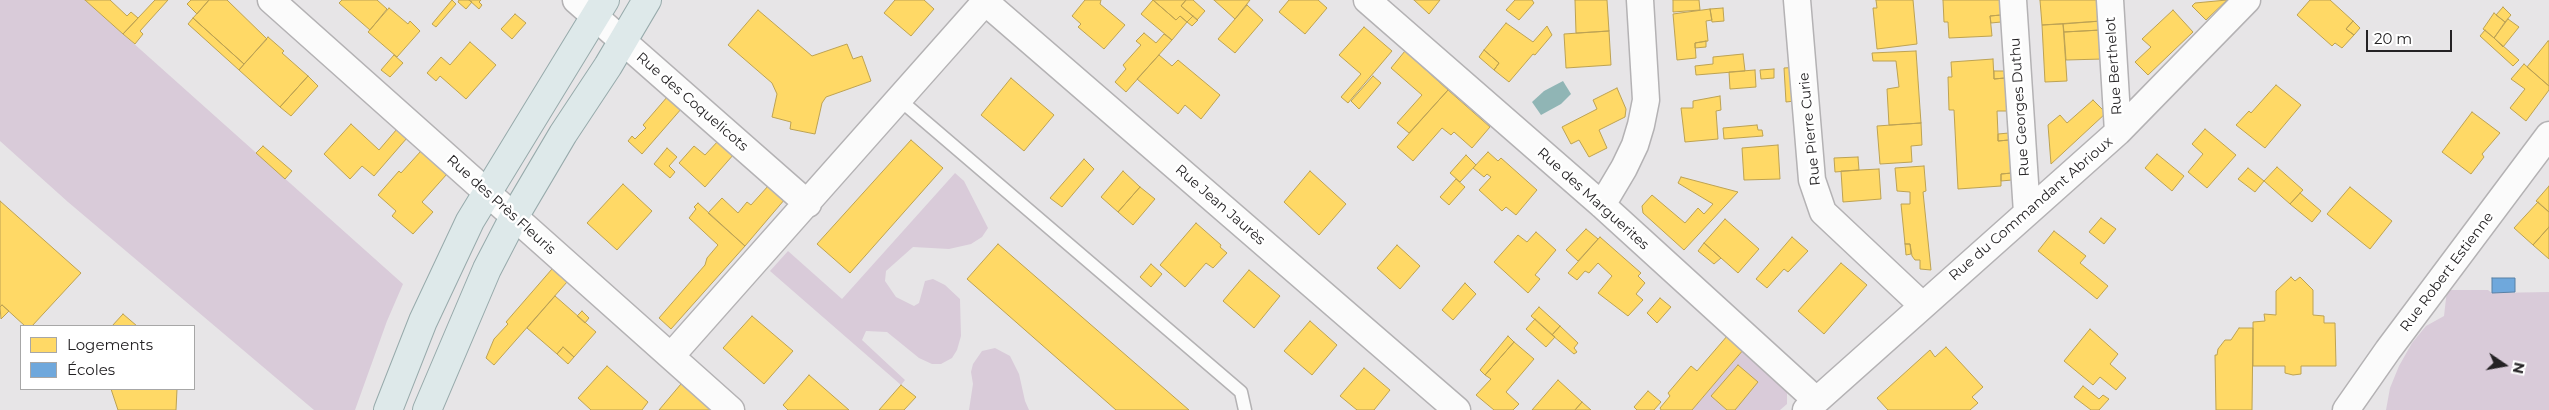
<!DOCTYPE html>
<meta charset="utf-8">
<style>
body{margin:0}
#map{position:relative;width:2549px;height:410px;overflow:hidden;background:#e7e5e7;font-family:Montserrat,sans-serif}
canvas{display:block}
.legend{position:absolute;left:20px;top:325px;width:175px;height:65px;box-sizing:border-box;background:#fff;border:1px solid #a7a7a7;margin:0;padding:6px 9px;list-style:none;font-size:15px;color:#242224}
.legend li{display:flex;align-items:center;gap:10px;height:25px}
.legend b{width:25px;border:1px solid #a7a7a7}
.north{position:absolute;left:2479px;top:340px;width:50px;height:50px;-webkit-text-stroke:4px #fff;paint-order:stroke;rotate:102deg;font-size:14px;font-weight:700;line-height:20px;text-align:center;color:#242224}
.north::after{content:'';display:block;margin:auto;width:18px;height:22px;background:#242224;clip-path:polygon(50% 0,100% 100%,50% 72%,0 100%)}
.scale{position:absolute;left:2366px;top:30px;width:86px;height:22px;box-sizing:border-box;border:2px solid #242224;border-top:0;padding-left:6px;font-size:15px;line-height:18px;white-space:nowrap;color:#242224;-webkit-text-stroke:4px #fff;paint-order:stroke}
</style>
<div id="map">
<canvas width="2549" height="410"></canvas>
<ul class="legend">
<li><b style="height:14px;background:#ffd966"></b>Logements</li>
<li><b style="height:14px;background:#6fa8dc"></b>Écoles</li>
</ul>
<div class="north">N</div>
<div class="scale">20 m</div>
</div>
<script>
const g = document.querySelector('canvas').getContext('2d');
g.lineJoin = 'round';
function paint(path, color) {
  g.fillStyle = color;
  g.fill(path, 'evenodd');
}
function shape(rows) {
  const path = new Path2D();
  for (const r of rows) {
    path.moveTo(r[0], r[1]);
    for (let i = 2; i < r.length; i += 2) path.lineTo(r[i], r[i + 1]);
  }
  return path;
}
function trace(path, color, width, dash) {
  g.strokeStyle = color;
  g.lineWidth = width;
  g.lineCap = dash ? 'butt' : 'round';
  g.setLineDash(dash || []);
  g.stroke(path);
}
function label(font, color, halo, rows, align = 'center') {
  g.font = font + ' Montserrat,sans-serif';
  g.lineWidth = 5;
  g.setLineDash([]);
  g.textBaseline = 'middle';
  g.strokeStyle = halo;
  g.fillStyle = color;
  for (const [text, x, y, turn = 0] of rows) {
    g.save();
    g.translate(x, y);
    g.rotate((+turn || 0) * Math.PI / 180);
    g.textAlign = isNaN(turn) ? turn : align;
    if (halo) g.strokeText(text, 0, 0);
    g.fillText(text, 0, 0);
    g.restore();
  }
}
paint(shape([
 [0,0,85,0,403,284,387,321,355,410,314,410,68,202,0,141],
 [955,173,964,181,988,228,982,237,971,244,949,249,913,247,886,271,885,281,896,297,914,306,919,303,925,281,933,279,945,285,960,299,961,336,957,350,952,358,941,364,932,364,919,358,887,332,866,331,862,340,905,380,901,385,770,271,788,251,842,299],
 [2447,290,2488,290,2492,293,2549,292,2549,410,2386,410,2390,388,2399,366,2412,343,2426,326,2444,316],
 [995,348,1010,356,1019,374,1025,401,1029,410,969,410,973,384,971,372,973,364,982,351],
 [1744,349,1787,385,1787,404,1780,410,1692,410]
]), '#d9cbd9');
paint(shape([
 [1563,81,1571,94,1561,104,1541,115,1532,102,1544,91]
]), '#90b5b5');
const homes = shape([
 [85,0,110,0,127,16,131,12,138,18,123,34,85,0],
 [155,0,168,0,140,31,143,34,135,44,123,34,155,0],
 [191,0,209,0,197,14,187,4,191,0],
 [209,0,227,0,267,39,244,64,193,18,209,0],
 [342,0,377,0,387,9,370,30,339,3,342,0],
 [452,0,456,4,436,27,432,24,452,0],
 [459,0,469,0,472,2,466,9,458,2,459,0],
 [469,0,481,0,479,2,482,5,479,9,469,0],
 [895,0,924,0,934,9,911,36,884,13,895,0],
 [1085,0,1101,0,1100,4,1125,25,1104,49,1078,27,1081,24,1072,16,1085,0],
 [1153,0,1176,20,1180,16,1187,22,1172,40,1141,14,1153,0],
 [1153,0,1186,0,1181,6,1193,16,1187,22,1180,16,1176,20,1153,0],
 [1186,0,1193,0,1205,11,1197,20,1181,6,1186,0],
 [1214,0,1250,0,1235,19,1214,0],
 [1289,0,1318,0,1327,8,1305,34,1279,12,1289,0],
 [1414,0,1440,0,1429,14,1414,0],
 [1515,0,1532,0,1534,3,1519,20,1506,10,1515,0],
 [1575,0,1607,0,1609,31,1576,33,1575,0],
 [1673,0,1699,0,1700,10,1673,12,1673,0],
 [1876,0,1913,0,1917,44,1877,49,1873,8,1877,8,1876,0],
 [1943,0,2000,0,2001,15,1990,16,1992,36,1949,38,1948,22,1944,22,1943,0],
 [2040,0,2100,0,2101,21,2042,25,2040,0],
 [2227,0,2206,20,2192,6,2195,3,2227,0],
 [2310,0,2330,0,2353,21,2346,29,2354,35,2342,48,2335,43,2332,46,2297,15,2310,0],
 [1247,5,1263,20,1235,53,1218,39,1247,5],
 [2503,7,2511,15,2505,22,2496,15,2503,7],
 [389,8,408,24,410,21,420,31,397,57,368,32,389,8],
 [1723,8,1724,21,1712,22,1710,9,1723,8],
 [1710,9,1712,20,1706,21,1708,41,1695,43,1696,58,1677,60,1673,14,1710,9],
 [758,10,812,56,847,44,853,59,862,56,871,81,826,97,822,103,815,134,790,129,791,122,772,117,777,94,772,83,728,45,758,10],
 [2173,10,2193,32,2148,75,2135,62,2151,47,2142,39,2173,10],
 [2494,13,2505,22,2494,38,2483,29,2494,13],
 [515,14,526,23,512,39,501,29,515,14],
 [2001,15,2001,22,1991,23,1990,16,2001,15],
 [1193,16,1198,20,1192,26,1187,22,1193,16],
 [193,18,244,64,239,70,188,24,193,18],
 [2508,19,2519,27,2503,47,2494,38,2508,19],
 [2101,21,2101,30,2064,32,2063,24,2101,21],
 [2353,21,2360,28,2354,35,2346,29,2353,21],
 [1506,23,1533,42,1547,26,1552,35,1535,55,1533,54,1509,82,1494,70,1499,63,1484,50,1506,23],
 [2063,24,2067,81,2045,82,2042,25,2063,24],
 [1364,27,1392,51,1348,103,1341,97,1361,74,1339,55,1364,27],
 [2101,30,2103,59,2066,60,2064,32,2101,30],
 [2485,30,2519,60,2513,66,2480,36,2485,30],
 [1609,31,1611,65,1566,68,1564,34,1609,31],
 [1144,33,1156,43,1164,34,1172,40,1126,92,1115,82,1126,69,1123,65,1141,45,1136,41,1144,33],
 [268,37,284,51,282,53,308,76,280,107,239,70,268,37],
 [1706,41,1706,47,1695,48,1695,43,1706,41],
 [2548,41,2549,41,2549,86,2527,67,2548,41],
 [470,42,496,65,466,99,440,76,436,81,427,73,441,57,450,65,470,42],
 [1484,50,1499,63,1494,70,1479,57,1484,50],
 [1405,51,1448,90,1409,133,1397,123,1422,95,1391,68,1405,51],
 [1916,51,1921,123,1889,125,1887,89,1899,87,1896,61,1873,61,1872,53,1916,51],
 [1743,54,1745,71,1696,75,1695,66,1713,64,1713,57,1743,54],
 [394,55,403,63,390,77,381,70,394,55],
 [1159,55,1172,66,1178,60,1220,95,1201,119,1185,105,1178,114,1137,79,1159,55],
 [1993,59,1994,79,2005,78,2007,111,1997,111,1998,134,1998,141,2009,140,2012,173,2001,174,2001,186,1958,189,1954,110,1949,110,1948,77,1952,77,1951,62,1993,59],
 [2524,64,2549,86,2549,90,2526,121,2510,108,2525,89,2511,79,2524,64],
 [1801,67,1804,100,1786,102,1784,68,1801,67],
 [1774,69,1774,78,1761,79,1760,70,1774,69],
 [1755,70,1756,87,1730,89,1729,72,1755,70],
 [1994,71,2005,71,2005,78,1994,79,1994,71],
 [308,76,318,86,291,116,280,107,308,76],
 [1373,76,1381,83,1359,109,1351,101,1373,76],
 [1011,78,1054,115,1024,151,981,115,1011,78],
 [2276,85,2301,105,2265,148,2236,125,2249,111,2251,113,2276,85],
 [1617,88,1626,109,1625,117,1599,130,1607,148,1589,157,1579,140,1571,144,1562,127,1597,109,1593,100,1617,88],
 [1448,90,1490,127,1472,148,1454,132,1451,135,1442,128,1413,161,1397,147,1448,90],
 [668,96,682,108,642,154,628,141,632,136,635,139,646,128,643,125,668,96],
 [1720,96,1721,110,1716,111,1718,139,1685,142,1681,108,1693,108,1693,101,1720,96],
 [2093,100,2106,113,2051,164,2048,125,2060,115,2067,123,2093,100],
 [2472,112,2500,133,2482,154,2484,157,2471,174,2442,152,2472,112],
 [1921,123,1922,145,1911,146,1912,162,1880,164,1877,126,1921,123],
 [351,124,379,150,397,129,407,138,374,176,362,166,350,179,324,154,351,124],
 [1757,125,1758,130,1762,130,1763,136,1724,139,1723,128,1757,125],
 [2205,129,2236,155,2207,188,2188,172,2203,154,2192,144,2205,129],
 [2009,133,2009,140,1998,141,1998,134,2009,133],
 [719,140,734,154,705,187,679,163,694,146,705,155,719,140],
 [911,140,943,168,850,273,817,244,911,140],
 [1778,145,1780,179,1744,180,1742,148,1778,145],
 [263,146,292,171,285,179,256,153,263,146],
 [667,148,677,157,669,166,675,172,670,178,654,164,667,148],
 [421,151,447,174,422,202,433,212,413,234,392,216,396,211,378,195,399,171,401,173,421,151],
 [1488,152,1498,161,1501,158,1537,190,1516,215,1506,207,1502,211,1479,190,1491,177,1487,174,1484,177,1473,168,1488,152],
 [2157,154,2184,176,2172,191,2145,168,2157,154],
 [1466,155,1476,165,1460,182,1450,173,1466,155],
 [1858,157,1859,170,1835,172,1834,158,1858,157],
 [1084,159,1094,169,1062,207,1050,198,1084,159],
 [1924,166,1926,191,1923,192,1931,270,1920,269,1920,260,1915,260,1912,256,1910,244,1905,244,1901,204,1910,204,1910,192,1897,191,1895,168,1924,166],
 [2277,167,2303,190,2290,204,2264,181,2277,167],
 [2248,168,2264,181,2255,192,2238,179,2248,168],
 [1879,169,1881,199,1843,202,1841,171,1879,169],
 [1123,171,1140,187,1118,212,1101,197,1123,171],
 [1310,171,1346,204,1319,235,1284,202,1310,171],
 [2012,173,2012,180,2001,181,2001,174,2012,173],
 [1681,177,1738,192,1684,250,1643,213,1642,206,1652,195,1685,223,1698,208,1704,214,1713,204,1678,183,1681,177],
 [1456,179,1465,187,1449,205,1440,197,1456,179],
 [623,184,652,211,617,250,587,223,623,184],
 [769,185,785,199,745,246,708,213,722,198,738,213,747,202,751,205,769,185],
 [2549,186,2549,212,2536,201,2549,186],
 [1140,187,1155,199,1133,225,1118,212,1140,187],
 [2350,187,2392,221,2370,249,2327,214,2350,187],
 [2300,193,2321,211,2312,222,2290,204,2300,193],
 [0,201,81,273,32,326,25,326,2,305,0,307,0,201],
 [2538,202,2549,212,2549,227,2533,245,2514,228,2538,202],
 [698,203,745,246,671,329,659,318,705,265,707,258,718,245,689,218,696,209,694,207,698,203],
 [2101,218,2116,229,2104,244,2089,232,2101,218],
 [1725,219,1759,249,1738,273,1704,243,1725,219],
 [1196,223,1221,245,1220,247,1227,253,1213,268,1206,263,1185,287,1160,265,1196,223],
 [2549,227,2549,259,2533,245,2549,227],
 [1586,229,1598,239,1578,261,1566,250,1586,229],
 [2054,231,2086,256,2080,263,2108,286,2097,299,2038,251,2054,231],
 [1536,232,1556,250,1535,275,1540,279,1528,293,1494,262,1518,235,1527,242,1536,232],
 [1600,237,1641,273,1638,276,1645,283,1636,294,1643,300,1628,316,1598,293,1612,276,1598,263,1589,273,1585,271,1577,280,1568,273,1600,237],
 [1792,237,1808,251,1788,272,1784,269,1767,288,1756,279,1792,237],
 [1704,243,1721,258,1714,264,1698,251,1704,243],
 [998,244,1189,410,1116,410,967,279,998,244],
 [1905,244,1910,244,1911,254,1906,255,1905,244],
 [1397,245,1420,266,1400,289,1377,268,1397,245],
 [1841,263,1867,285,1824,334,1798,311,1841,263],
 [1151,264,1162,274,1151,287,1140,277,1151,264],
 [552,269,567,282,494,365,486,358,494,339,508,324,506,322,552,269],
 [1249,270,1280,296,1254,328,1223,301,1249,270],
 [2291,277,2295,281,2300,277,2313,290,2313,315,2324,316,2324,323,2335,323,2336,366,2301,366,2301,374,2293,375,2285,373,2285,366,2253,366,2253,322,2265,321,2264,314,2276,315,2276,291,2291,277],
 [1465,283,1476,294,1453,320,1442,310,1465,283],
 [555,296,596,332,574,357,563,347,557,354,527,328,555,296],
 [1660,298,1671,307,1657,323,1647,313,1660,298],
 [2,305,9,311,1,319,0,307,2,305],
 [1539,307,1560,326,1552,335,1531,316,1539,307],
 [582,311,589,318,585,323,577,316,582,311],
 [123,314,137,326,112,326,123,314],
 [752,316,793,351,764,384,723,348,752,316],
 [1535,319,1555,337,1546,347,1526,329,1535,319],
 [1310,321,1337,345,1312,375,1284,351,1310,321],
 [1560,326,1578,343,1574,348,1577,352,1574,354,1552,335,1560,326],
 [2239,328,2253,328,2252,410,2216,410,2215,355,2217,355,2218,349,2225,340,2231,340,2239,328],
 [2090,329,2118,354,2110,364,2126,378,2116,390,2100,377,2093,385,2064,361,2090,329],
 [1728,335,1744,349,1692,410,1661,410,1660,408,1670,396,1668,393,1691,366,1697,371,1728,335],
 [1508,336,1514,342,1485,375,1480,370,1508,336],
 [1514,342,1534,359,1506,392,1519,404,1513,410,1494,410,1476,395,1491,379,1485,375,1514,342],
 [563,347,574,357,568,364,557,354,563,347],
 [1946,347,1983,387,1972,397,1978,403,1970,410,1888,410,1877,398,1930,350,1935,357,1946,347],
 [1738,365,1758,382,1735,410,1727,410,1711,396,1738,365],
 [607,366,648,402,642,410,591,410,578,398,607,366],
 [1364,368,1390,390,1374,410,1357,410,1340,396,1364,368],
 [809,375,849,410,788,410,783,405,809,375],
 [1558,380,1582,402,1575,410,1532,410,1558,380],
 [681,384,707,406,710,410,659,410,681,384],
 [901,385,916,397,904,410,879,410,901,385],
 [2083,386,2099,399,2103,395,2109,399,2099,410,2091,410,2074,397,2083,386],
 [111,389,177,389,176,410,118,410,111,389],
 [1648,391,1661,402,1654,410,1637,410,1634,407,1648,391],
 [1582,402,1591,410,1575,410,1582,402]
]);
paint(homes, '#ffd966');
trace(homes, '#bda252', 1);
const schools = shape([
 [2492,278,2515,278,2515,292,2492,293,2492,278]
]);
paint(schools, '#6fa8dc');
trace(schools, '#5880a5', 1);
const lane = shape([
 [900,100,1241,392,1245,410]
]);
const street = shape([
 [271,0,731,410],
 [576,0,808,204],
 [983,0,1457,410],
 [1367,0,1602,205,1816,400],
 [1797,0,1812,180,1823,212,1922,305],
 [2013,0,2027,213],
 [2110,0,2118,132],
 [1602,205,1624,168,1635,145,1641,125,1646,100,1640,0],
 [671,356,985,2],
 [1806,410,2118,132,2247,0],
 [2346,410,2388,350,2549,135]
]);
const primary = shape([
 [388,410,423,321,470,221,605,0],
 [427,410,487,269,514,217,563,134,608,66,647,0]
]);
trace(lane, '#b4b2b4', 15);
trace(street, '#b4b2b4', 29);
trace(primary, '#97aaab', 30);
trace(lane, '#fbfbfb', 12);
trace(street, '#fbfbfb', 26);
trace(primary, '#dee9ea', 28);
label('14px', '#242224', '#fff', [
 ["Rue Berthelot",2114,66,-94],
 ["Rue des Coquelicots",692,102,41],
 ["Rue Georges Duthu",2020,107,-94],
 ["Rue Pierre Curie",1810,129,-96],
 ["Rue des Marguerites",1593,199,42],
 ["Rue des Près Fleuris",501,205,42],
 ["Rue Jean Jaurès",1220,205,41],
 ["Rue du Commandant Abrioux",2031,209,-41],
 ["Rue Robert Estienne",2447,272,-53]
]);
</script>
